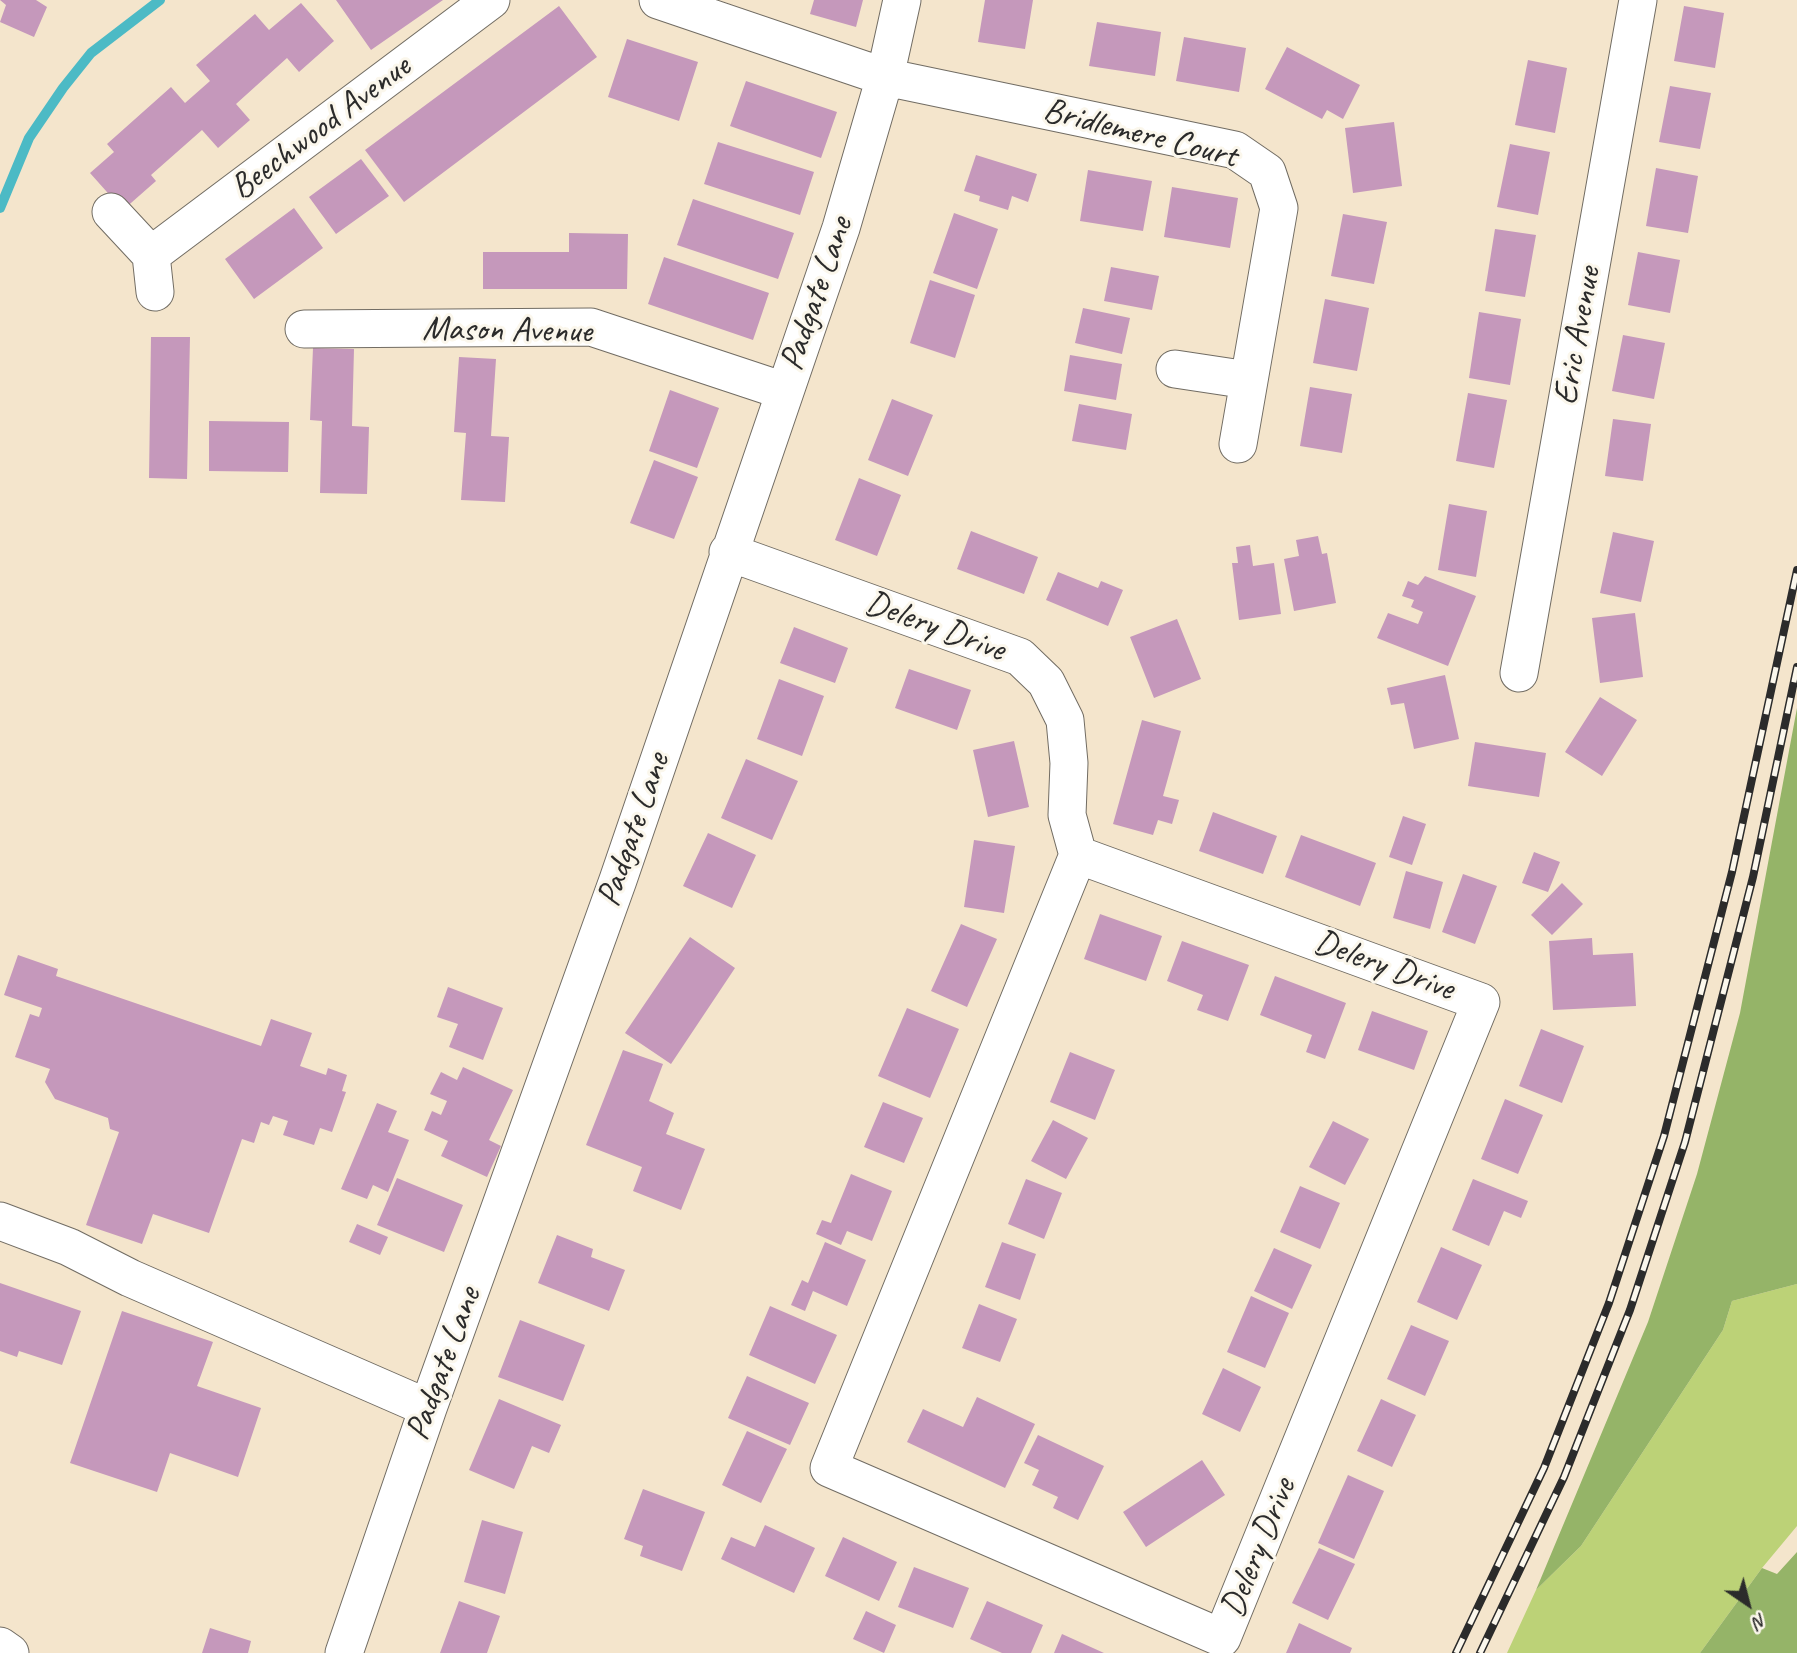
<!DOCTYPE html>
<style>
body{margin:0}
#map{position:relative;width:1797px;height:1653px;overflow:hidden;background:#f4e5cc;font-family:Caveat,sans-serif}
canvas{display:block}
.north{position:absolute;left:1713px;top:1569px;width:70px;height:70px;-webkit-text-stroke:5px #fbf7ec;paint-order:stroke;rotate:145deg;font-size:19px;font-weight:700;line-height:28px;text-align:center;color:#2b2b2b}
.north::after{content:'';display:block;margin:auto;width:24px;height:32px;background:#2b2b2b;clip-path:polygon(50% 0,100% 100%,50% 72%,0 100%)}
</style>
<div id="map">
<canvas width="1797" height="1653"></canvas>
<div class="north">N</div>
</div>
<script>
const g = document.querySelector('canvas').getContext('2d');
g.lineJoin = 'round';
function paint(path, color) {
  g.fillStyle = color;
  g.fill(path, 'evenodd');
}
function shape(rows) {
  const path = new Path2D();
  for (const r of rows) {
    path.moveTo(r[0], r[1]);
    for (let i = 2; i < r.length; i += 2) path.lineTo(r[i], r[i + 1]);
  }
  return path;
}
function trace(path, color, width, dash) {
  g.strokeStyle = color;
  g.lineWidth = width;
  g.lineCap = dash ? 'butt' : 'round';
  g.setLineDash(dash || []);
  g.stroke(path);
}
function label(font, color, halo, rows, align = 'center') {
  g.font = font + ' Caveat,sans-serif';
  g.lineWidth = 6;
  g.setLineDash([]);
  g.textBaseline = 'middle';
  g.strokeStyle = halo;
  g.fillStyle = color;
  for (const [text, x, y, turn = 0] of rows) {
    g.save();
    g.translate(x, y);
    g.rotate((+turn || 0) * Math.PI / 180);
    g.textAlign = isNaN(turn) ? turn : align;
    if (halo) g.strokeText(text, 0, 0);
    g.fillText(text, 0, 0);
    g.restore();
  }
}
paint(shape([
 [1797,1284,1797,1526,1762,1568,1700,1653,1507,1653,1536,1590,1581,1546,1723,1330,1732,1301]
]), '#bcd277');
paint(shape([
 [1797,708,1797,1284,1732,1301,1723,1330,1581,1546,1536,1590,1648,1322,1697,1174,1740,1013],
 [1797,1552,1797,1653,1700,1653,1762,1568,1777,1574]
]), '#95b468');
trace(shape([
 [0,208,29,138,63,88,91,53,160,0]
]), '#4cbac5', 10);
paint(shape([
 [0,0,36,0,47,7,34,37,0,22,6,5],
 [336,0,443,0,371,50],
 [814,0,863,0,856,27,810,14],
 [985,0,1033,0,1025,49,978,42],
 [301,3,334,41,299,72,287,58,236,104,250,120,218,148,202,130,151,175,156,181,123,210,90,173,114,152,107,144,171,87,185,103,210,81,196,65,255,14,269,30],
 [559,6,597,57,404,202,365,150],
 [1684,6,1724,13,1715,68,1674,61],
 [1097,22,1161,32,1155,76,1089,66],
 [1184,37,1246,48,1239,92,1176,81],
 [627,39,698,62,679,121,608,97],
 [1287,47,1360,85,1343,119,1327,110,1322,119,1265,89],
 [1528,60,1567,68,1555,133,1515,125],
 [746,81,837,112,821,158,730,126],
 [1670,86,1711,93,1700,149,1659,142],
 [1394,122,1402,186,1353,193,1345,128],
 [718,142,814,172,800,215,704,184],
 [1510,144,1550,152,1538,215,1497,207],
 [976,155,1037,174,1028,202,1012,196,1008,210,979,201,980,196,964,191],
 [361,159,389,196,336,234,309,197],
 [1656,168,1698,176,1688,233,1646,226],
 [1088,170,1152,181,1143,231,1080,221],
 [1172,187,1238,198,1230,248,1164,237],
 [693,199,794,233,778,279,677,245],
 [294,208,323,248,254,299,225,259],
 [954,213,998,229,977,289,933,273],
 [1343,214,1387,222,1374,284,1331,276],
 [1495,229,1536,235,1525,297,1485,291],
 [569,233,628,234,627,289,483,289,483,252,569,252],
 [1638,252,1680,260,1670,313,1628,305],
 [664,257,769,293,753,340,648,304],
 [1111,267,1159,276,1152,310,1104,301],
 [930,280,975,295,955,358,910,343],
 [1325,299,1369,308,1357,371,1313,363],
 [1083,308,1130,318,1122,354,1075,343],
 [1479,312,1521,319,1510,385,1469,378],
 [1623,335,1665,343,1654,399,1612,391],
 [151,337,190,337,187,479,149,478],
 [313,348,354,349,352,426,369,427,367,494,320,493,322,421,310,420],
 [1070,355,1122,364,1116,400,1064,391],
 [459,357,496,359,491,436,509,437,505,502,461,500,466,433,454,432],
 [1310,387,1352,394,1342,453,1300,446],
 [670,390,719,408,697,468,649,451],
 [1468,393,1507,400,1494,468,1456,461],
 [892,399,933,415,908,476,868,460],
 [1079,404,1132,414,1126,450,1072,441],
 [1613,419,1651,424,1643,481,1605,476],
 [209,421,289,422,288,472,209,471],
 [654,460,698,477,674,539,630,523],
 [859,478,901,495,877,556,835,540],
 [1449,504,1487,511,1476,577,1438,570],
 [971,531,1038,557,1024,594,957,569],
 [1613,532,1654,541,1641,602,1600,593],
 [1318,536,1322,554,1327,553,1336,603,1294,611,1284,559,1299,556,1296,540],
 [1250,545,1253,566,1274,563,1281,614,1239,620,1232,563,1238,563,1236,547],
 [1058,572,1098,588,1101,581,1123,590,1108,626,1046,600],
 [1425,576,1476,596,1448,666,1377,638,1388,613,1418,624,1423,612,1411,607,1414,600,1402,596,1408,581,1418,585],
 [1635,613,1643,677,1600,683,1592,618],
 [1177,619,1201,679,1154,698,1130,637],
 [794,627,848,648,835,683,780,663],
 [909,669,971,690,957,730,895,708],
 [1445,675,1459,739,1414,749,1404,703,1391,705,1387,688],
 [779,679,824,696,802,756,757,739],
 [1600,697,1637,720,1602,776,1565,752],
 [1142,720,1181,731,1163,796,1179,800,1172,824,1158,820,1153,835,1113,824],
 [1014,741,1029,807,988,817,973,750],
 [1475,742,1546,753,1539,797,1468,786],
 [746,759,798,781,772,840,721,818],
 [1213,812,1277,836,1263,874,1199,851],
 [1403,816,1426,824,1412,865,1389,857],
 [708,833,756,855,732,908,683,886],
 [1301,835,1376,863,1360,906,1285,877],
 [974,840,1015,846,1004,913,964,907],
 [1534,852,1560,862,1548,892,1522,883],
 [1406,871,1443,882,1430,929,1393,918],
 [1463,874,1497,886,1475,944,1442,932],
 [1562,883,1583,904,1552,935,1531,915],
 [1100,914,1162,936,1146,981,1084,959],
 [961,924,997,939,967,1007,931,991],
 [690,937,735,968,671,1064,625,1033],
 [1592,938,1593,955,1633,953,1636,1006,1553,1010,1549,941],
 [1182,941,1249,965,1228,1021,1197,1010,1203,995,1167,981],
 [18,955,58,969,56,976,261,1046,271,1019,312,1033,300,1066,326,1075,328,1068,347,1075,342,1091,346,1092,332,1132,320,1128,314,1145,283,1135,288,1121,273,1116,269,1125,261,1122,254,1143,242,1139,209,1233,153,1214,142,1244,86,1225,119,1132,110,1129,108,1118,55,1099,45,1082,50,1069,15,1057,30,1014,39,1017,42,1008,4,995],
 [1275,976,1346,1003,1325,1059,1306,1052,1312,1035,1260,1015],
 [448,987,503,1008,483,1060,449,1047,458,1024,437,1017],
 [907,1008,959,1029,930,1098,878,1076],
 [1372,1011,1428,1031,1414,1070,1358,1050],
 [1541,1029,1584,1046,1562,1103,1519,1086],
 [623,1050,663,1064,649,1101,674,1113,666,1134,705,1149,681,1210,633,1191,642,1167,586,1145],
 [1070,1052,1115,1070,1095,1120,1050,1102],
 [463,1067,513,1090,489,1140,501,1146,487,1177,441,1156,448,1141,424,1130,432,1111,441,1115,447,1101,430,1094,441,1072,457,1080],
 [1505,1099,1543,1115,1518,1174,1481,1159],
 [883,1102,923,1118,904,1163,864,1147],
 [377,1103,397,1111,388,1132,409,1140,388,1192,373,1185,367,1199,341,1189],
 [1053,1120,1088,1138,1066,1179,1031,1161],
 [1333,1121,1369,1139,1345,1185,1309,1167],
 [851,1174,892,1191,872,1241,847,1231,841,1245,816,1234,822,1220,831,1223],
 [397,1178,463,1205,444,1252,377,1225],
 [1026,1179,1062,1193,1044,1239,1008,1224],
 [1473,1179,1528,1201,1521,1218,1504,1211,1489,1246,1452,1230],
 [1300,1186,1340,1203,1320,1249,1280,1232],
 [357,1224,388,1237,380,1255,349,1242],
 [557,1235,593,1249,591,1257,625,1270,609,1311,538,1283],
 [825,1242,866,1260,847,1306,813,1291,805,1311,791,1305,802,1280,808,1283],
 [1002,1242,1036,1254,1020,1300,985,1287],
 [1441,1247,1482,1265,1457,1320,1417,1302],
 [1274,1248,1312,1265,1292,1309,1254,1291],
 [0,1283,81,1311,62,1365,19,1351,17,1357,0,1351],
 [1251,1296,1289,1313,1265,1368,1227,1352],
 [979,1304,1017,1319,1000,1362,962,1348],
 [770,1306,837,1335,815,1384,749,1355],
 [122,1311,213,1342,197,1386,261,1408,238,1477,170,1453,157,1492,70,1463],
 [520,1320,585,1345,563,1401,498,1377],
 [1411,1325,1449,1341,1425,1396,1387,1379],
 [1223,1368,1261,1387,1240,1432,1202,1414],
 [747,1376,809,1403,790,1445,728,1418],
 [977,1397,1035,1424,1005,1488,907,1442,923,1409,963,1427],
 [499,1399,561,1425,549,1453,532,1446,514,1489,469,1470],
 [1381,1399,1416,1415,1392,1467,1357,1451],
 [747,1431,787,1449,761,1503,722,1485],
 [1038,1435,1104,1466,1078,1520,1053,1508,1058,1497,1032,1485,1039,1470,1024,1463],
 [1202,1460,1225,1495,1146,1547,1123,1512],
 [1348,1475,1384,1491,1354,1559,1318,1543],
 [643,1489,705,1512,682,1571,640,1556,643,1546,624,1539],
 [482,1520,523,1532,505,1594,464,1582],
 [765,1525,815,1548,794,1593,721,1559,731,1537,755,1547],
 [843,1537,897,1562,879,1601,825,1576],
 [1319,1548,1355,1564,1328,1620,1292,1603],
 [914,1567,969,1588,953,1628,898,1607],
 [459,1601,500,1616,487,1653,440,1653],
 [987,1601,1043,1625,1031,1653,1002,1653,970,1639],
 [866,1611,896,1625,884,1653,853,1639],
 [1299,1623,1352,1648,1350,1653,1286,1653],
 [210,1628,251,1641,248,1653,202,1653],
 [1062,1634,1104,1653,1054,1653]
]), '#c598bb');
const minor = shape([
 [658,0,885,77,1235,150,1267,172,1279,208,1238,444],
 [111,212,151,255,155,292],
 [151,255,491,0],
 [304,329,591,327,784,391],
 [1175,369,1248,380],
 [728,552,1020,657,1046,682,1065,720,1069,763,1067,815,1078,855,829,1468,1222,1638,1481,1002,1078,855],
 [1519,673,1638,0],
 [0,1221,69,1247,130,1278,428,1408],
 [0,1646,10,1653],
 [344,1653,428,1408,618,880,841,228,885,77,902,0]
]);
trace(minor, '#716c63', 39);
trace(minor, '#fff', 37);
const rail = shape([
 [1456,1653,1544,1468,1609,1303,1664,1136,1732,872,1797,570],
 [1480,1653,1564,1477,1630,1310,1685,1142,1753,877,1797,667]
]);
trace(rail, '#2b2b2b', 8);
trace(rail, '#fbf7ec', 5, [16]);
label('35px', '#2b2b2b', '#fbf7ec', [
 ["Beechwood Avenue",321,128,-37],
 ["Bridlemere Court",1140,134,14],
 ["Padgate Lane",817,294,-71],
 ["Mason Avenue",507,331,1],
 ["Eric Avenue",1578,336,-80],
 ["Delery Drive",935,627,20],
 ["Padgate Lane",634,830,-71],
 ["Delery Drive",1384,966,20],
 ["Padgate Lane",444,1364,-70],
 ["Delery Drive",1259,1548,-68]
]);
</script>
